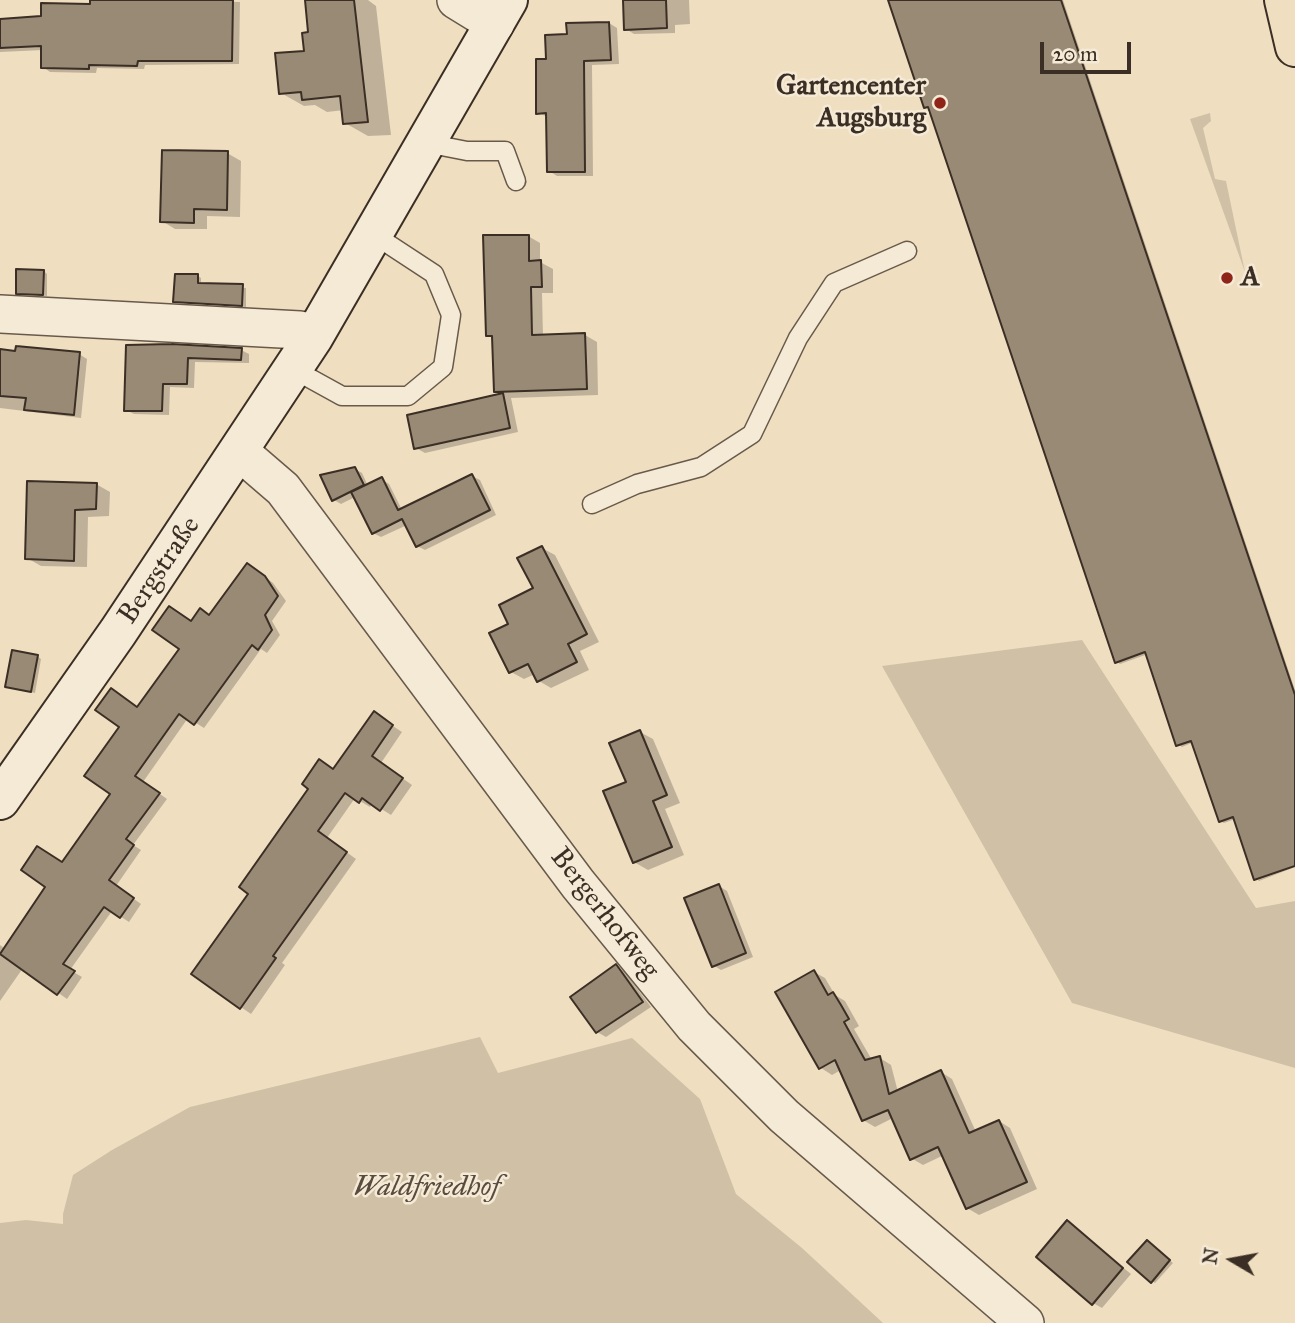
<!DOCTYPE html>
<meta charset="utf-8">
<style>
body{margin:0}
#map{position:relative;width:1295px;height:1323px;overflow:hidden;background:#efdec0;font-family:"IM FELL Great Primer",serif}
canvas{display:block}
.north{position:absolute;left:1197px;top:1225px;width:70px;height:70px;-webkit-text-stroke:5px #f5ead6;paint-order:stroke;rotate:280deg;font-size:19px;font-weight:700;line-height:28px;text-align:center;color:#3b2e24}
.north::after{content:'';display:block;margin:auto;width:24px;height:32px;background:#3b2e24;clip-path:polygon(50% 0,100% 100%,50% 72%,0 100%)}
.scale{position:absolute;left:1040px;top:42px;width:91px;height:32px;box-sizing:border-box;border:4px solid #3b2e24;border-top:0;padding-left:9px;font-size:21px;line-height:24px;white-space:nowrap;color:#3b2e24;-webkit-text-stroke:5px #f5ead6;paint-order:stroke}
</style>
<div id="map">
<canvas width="1295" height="1323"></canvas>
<div class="north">N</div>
<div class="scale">20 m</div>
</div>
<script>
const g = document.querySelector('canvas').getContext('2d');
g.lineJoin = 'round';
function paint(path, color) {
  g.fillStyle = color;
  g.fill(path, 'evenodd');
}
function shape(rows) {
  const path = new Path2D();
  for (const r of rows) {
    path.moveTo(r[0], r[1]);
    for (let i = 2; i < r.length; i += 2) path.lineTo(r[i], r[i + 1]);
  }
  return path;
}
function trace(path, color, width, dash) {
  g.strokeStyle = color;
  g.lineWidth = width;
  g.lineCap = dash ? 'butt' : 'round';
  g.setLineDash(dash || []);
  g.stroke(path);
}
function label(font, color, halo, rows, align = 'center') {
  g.font = font + ' "IM FELL Great Primer",serif';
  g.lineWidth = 5;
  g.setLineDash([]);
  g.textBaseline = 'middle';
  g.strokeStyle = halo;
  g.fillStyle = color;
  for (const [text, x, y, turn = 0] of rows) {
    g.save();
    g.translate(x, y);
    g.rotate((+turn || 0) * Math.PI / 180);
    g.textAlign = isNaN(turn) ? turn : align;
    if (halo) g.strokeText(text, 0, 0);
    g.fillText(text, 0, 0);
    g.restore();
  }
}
paint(shape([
 [1210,113,1211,121,1203,128,1215,179,1226,181,1245,272,1190,119],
 [1082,640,1256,908,1295,901,1295,1068,1072,1003,882,666],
 [480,1037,498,1073,632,1038,700,1099,736,1194,802,1248,883,1323,0,1323,0,1223,26,1220,63,1224,63,1214,73,1175,112,1150,190,1107]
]), '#d0c0a5');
paint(shape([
 [165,0,240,2,239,64,145,65,144,69,97,68,96,73,50,72,43,67,43,50,0,52,0,20,43,18,43,5],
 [307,0,368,0,376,6,391,135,368,136,345,123,344,110,327,112,315,105,304,106,281,93,306,52,310,34],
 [624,0,689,0,690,24,675,25,675,33,634,34,626,29],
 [891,0,1063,0,1295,690,1295,864,1235,819,1224,823,1220,821,1194,742,1182,747,1178,744,1148,654,1120,664,1116,661,972,232],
 [609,23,617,28,619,64,592,65,593,176,557,176,549,171,548,117,538,113,548,60,569,35],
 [227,153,241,161,240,217,207,216,207,229,175,229,162,221],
 [528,236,540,243,540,262,553,269,553,293,542,293,543,336,585,335,597,342,598,395,511,398,518,432,425,453,416,448,502,395,496,391,494,339,488,335],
 [44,271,47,274,47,296,18,293],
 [198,276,201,278,201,285,246,288,246,307,175,301],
 [127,347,241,350,249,354,249,363,195,362,194,388,170,387,169,415,134,414,126,410],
 [79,354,87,359,81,418,0,408,0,379],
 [355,469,362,473,368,486,381,479,389,484,402,510,472,476,480,480,496,515,425,550,417,546,407,525,381,537,373,533,355,497,341,504,334,500],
 [96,484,110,492,109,516,88,517,87,567,41,566,27,558],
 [542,548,555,555,599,642,580,651,589,670,551,688,539,681,535,674,524,679,511,672,535,589],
 [256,570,273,583,286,601,272,621,280,635,267,653,261,649,204,728,188,718,143,782,167,799,133,845,141,850,116,886,141,904,129,922,112,911,70,970,82,977,67,999,23,968,0,1001,0,945,4,948,113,794,138,708,181,649,192,622,211,616],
 [37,656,41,659,35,693,7,687],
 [384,720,402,732,381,763,412,785,391,815,372,803,370,807,355,798,327,838,356,859,282,963,285,965,251,1014,193,974,334,771],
 [640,732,653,739,680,803,665,809,684,855,648,870,634,862,628,783],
 [1295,867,1259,881,1258,880],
 [719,886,727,891,753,957,721,970,713,965],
 [616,966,624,971,651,1007,606,1037,597,1032],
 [814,972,825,978,835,995,845,1001,859,1026,854,1029,872,1060,880,1058,891,1065,898,1092,941,1072,952,1079,976,1132,999,1121,1010,1128,1037,1189,979,1215,967,1208,944,1155,923,1165,911,1158,893,1118,875,1127,863,1120,841,1070,832,1075,821,1068],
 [1067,1222,1131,1274,1102,1308,1093,1303],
 [1151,1244,1173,1263,1155,1283,1152,1281]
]), '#0003');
const building = shape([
 [90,0,233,0,232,61,138,61,137,66,89,65,89,69,41,68,41,46,0,48,0,19,41,16,41,3,90,4,90,0],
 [305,0,354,0,368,122,343,124,340,96,302,100,301,92,279,94,275,53,304,51,302,33,308,32,305,0],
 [623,0,666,0,667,28,624,30,623,0],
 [888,0,1061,0,1295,695,1295,866,1254,880,1233,817,1219,822,1191,741,1176,746,1145,652,1115,663,928,107,924,108,888,0],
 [609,22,611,60,584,61,585,172,547,172,546,113,536,114,536,59,546,59,545,35,567,34,566,23,609,22],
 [162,150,228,151,227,210,194,209,194,223,160,222,162,150],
 [483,235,529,235,529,261,541,260,542,287,531,287,532,335,585,333,587,389,494,392,492,336,486,336,483,235],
 [16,269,44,270,43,295,16,294,16,269],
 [175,274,198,274,198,283,243,284,242,306,173,302,175,274],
 [172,344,242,348,241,360,188,358,187,384,163,384,162,411,124,411,126,345,172,344],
 [16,346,80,352,74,415,24,410,26,398,0,396,0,349,15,351,16,346],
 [503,393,510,428,414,449,407,415,503,393],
 [355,467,364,485,332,501,320,475,355,467],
 [472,474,490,510,416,547,402,519,372,534,351,492,382,477,398,510,472,474],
 [27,481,97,483,96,509,75,510,74,561,25,559,27,481],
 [542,546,587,634,568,644,577,662,537,682,528,664,509,673,489,633,508,624,499,605,533,588,517,558,542,546],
 [247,563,265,576,278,596,265,615,272,630,258,650,252,645,194,725,179,714,135,776,160,793,126,839,134,845,109,880,134,898,120,918,104,907,63,964,75,971,57,995,0,954,45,887,21,870,37,846,62,862,110,794,84,776,119,727,95,710,111,688,137,707,179,649,152,630,169,606,191,621,200,608,209,615,247,563],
 [12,650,38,655,31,692,5,687,12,650],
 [374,711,393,725,372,756,403,778,380,811,362,798,359,803,345,793,318,831,347,852,273,956,276,958,240,1009,191,974,248,894,239,887,308,789,302,784,319,759,333,769,374,711],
 [640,730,667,795,653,801,672,847,633,863,603,791,626,782,609,743,640,730],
 [719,884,746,953,712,967,684,898,719,884],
 [616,964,643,1002,596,1033,570,997,616,964],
 [814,970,828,995,833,992,841,1005,849,1019,844,1022,865,1060,880,1056,889,1094,941,1070,969,1133,999,1120,1027,1182,966,1209,938,1147,910,1160,888,1110,862,1121,835,1060,819,1069,775,992,814,970],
 [1067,1220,1123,1268,1092,1305,1036,1257,1067,1220],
 [1147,1240,1170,1260,1151,1283,1127,1262,1147,1240]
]);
paint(building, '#998a75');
trace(building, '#3b2e24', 2);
const lane = shape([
 [426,143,467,151,505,151,516,181],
 [293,369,342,396,408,396,443,367,451,315,434,274,373,234],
 [592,504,637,484,701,467,752,434,798,338,834,283,907,251]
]);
const street = shape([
 [456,0,495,24],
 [0,314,300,330,313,338],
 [240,452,283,489,578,884,694,1026,784,1116,1025,1323]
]);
const secondary = shape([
 [0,800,118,632,313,338,508,0]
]);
const highway = shape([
 [1284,0,1295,47]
]);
trace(lane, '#685a4b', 21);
trace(street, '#685a4b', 40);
trace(secondary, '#3b2e24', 42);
trace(highway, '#3b2e24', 42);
trace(lane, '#f5ead6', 18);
trace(street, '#f5ead6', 37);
trace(secondary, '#f5ead6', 38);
trace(highway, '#efdec0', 38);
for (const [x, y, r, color] of [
 [940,103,7,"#8f2418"],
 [1227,278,7,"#8f2418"]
]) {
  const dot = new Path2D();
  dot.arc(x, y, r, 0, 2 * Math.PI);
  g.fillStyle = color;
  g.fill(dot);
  trace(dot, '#f5ead6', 2.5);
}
label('bold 28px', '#3b2e24', '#f5ead6', [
 ["Gartencenter",926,87],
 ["Augsburg",926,119],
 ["A",1241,278,"left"]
], 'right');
label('28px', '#3b2e24', '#f5ead6', [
 ["Bergstraße",160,571,-56],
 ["Bergerhofweg",604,914,52]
]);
label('italic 28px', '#594b3e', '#f5ead6', [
 ["Waldfriedhof",427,1188]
]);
</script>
